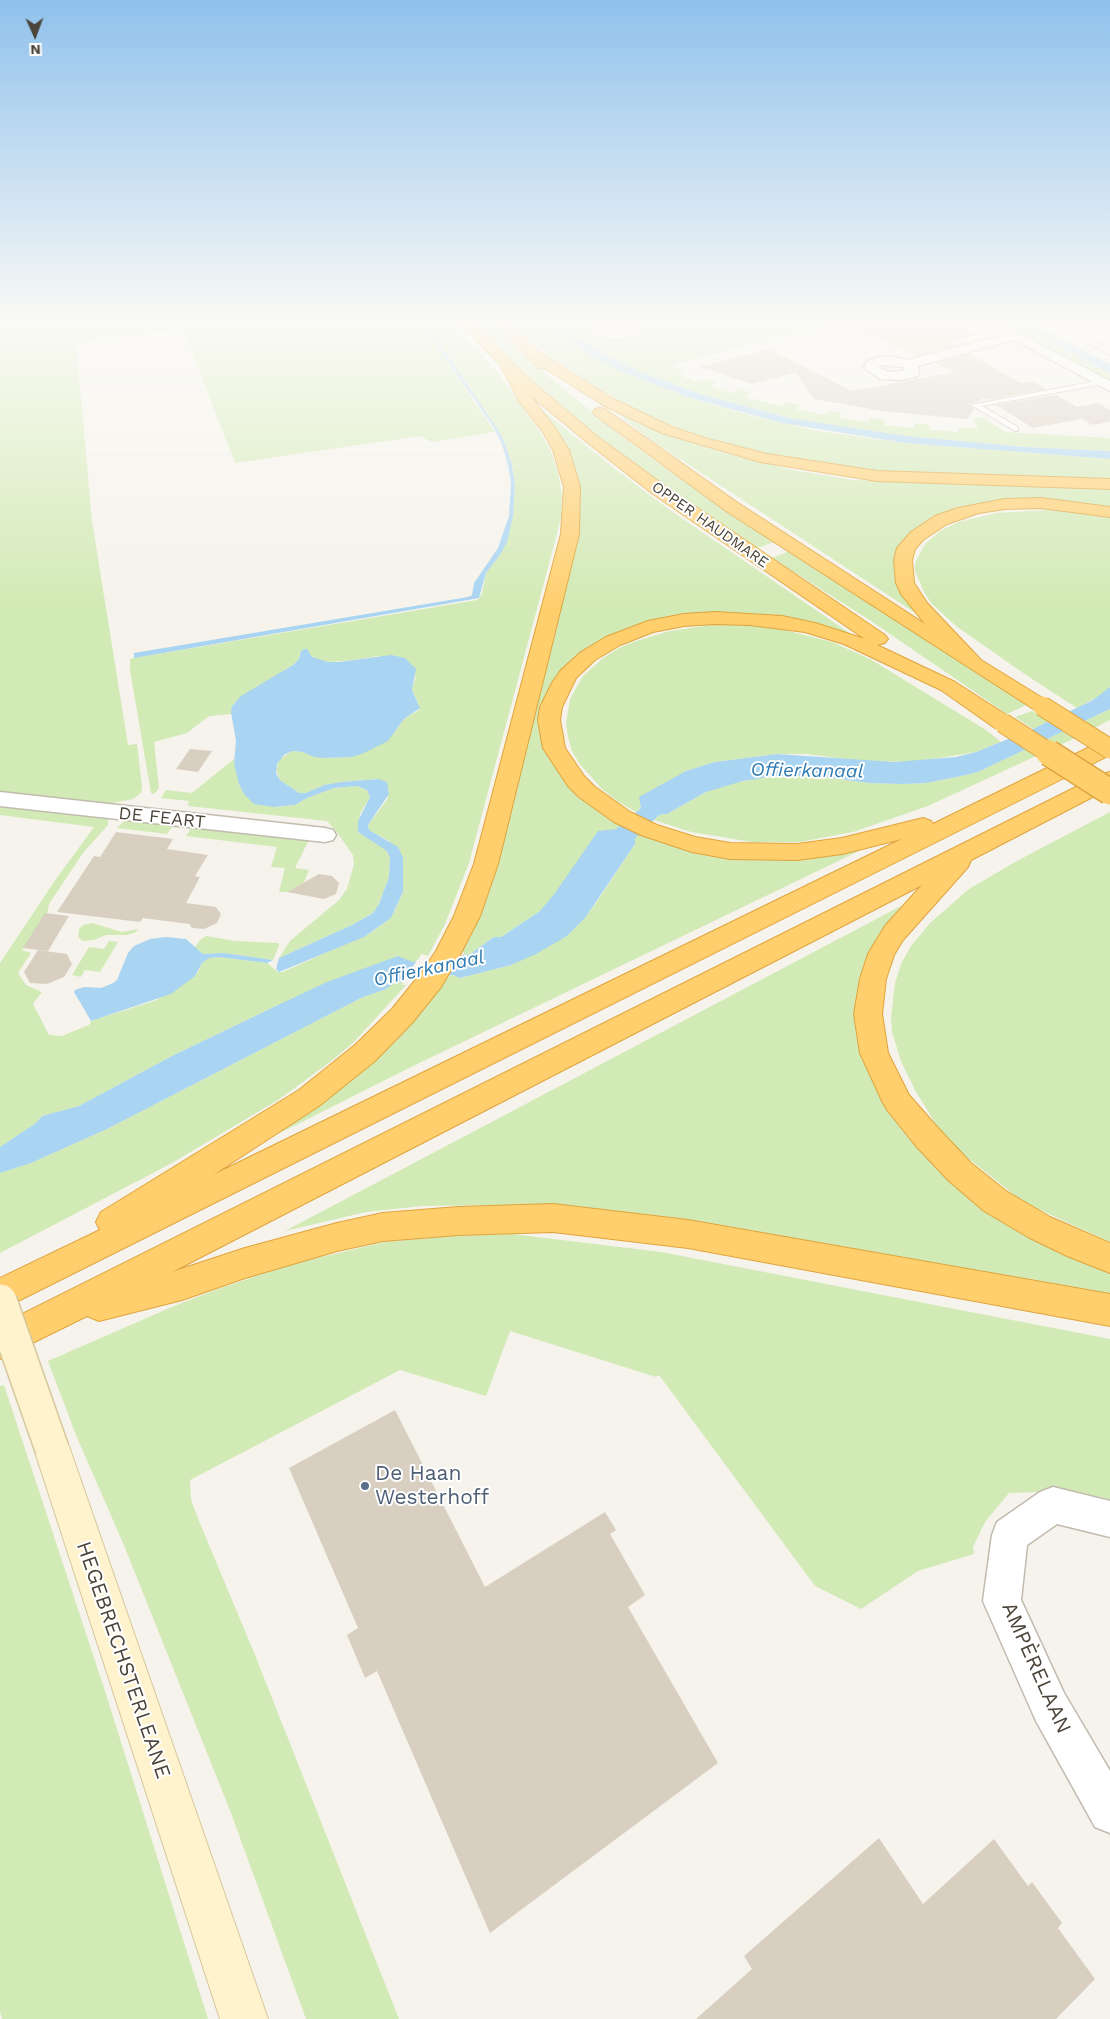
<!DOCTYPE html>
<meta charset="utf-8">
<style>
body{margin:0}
#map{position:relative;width:1110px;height:2019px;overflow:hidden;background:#f6f3ec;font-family:"Work Sans",sans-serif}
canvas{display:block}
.north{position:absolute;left:10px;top:10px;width:50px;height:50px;-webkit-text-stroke:4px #fff;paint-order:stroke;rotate:178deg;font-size:14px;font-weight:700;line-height:20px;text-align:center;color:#4b4439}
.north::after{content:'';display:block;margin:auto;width:18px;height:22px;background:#4b4439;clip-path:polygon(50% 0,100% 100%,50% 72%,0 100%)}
</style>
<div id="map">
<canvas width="1110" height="2019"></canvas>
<div class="north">N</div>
</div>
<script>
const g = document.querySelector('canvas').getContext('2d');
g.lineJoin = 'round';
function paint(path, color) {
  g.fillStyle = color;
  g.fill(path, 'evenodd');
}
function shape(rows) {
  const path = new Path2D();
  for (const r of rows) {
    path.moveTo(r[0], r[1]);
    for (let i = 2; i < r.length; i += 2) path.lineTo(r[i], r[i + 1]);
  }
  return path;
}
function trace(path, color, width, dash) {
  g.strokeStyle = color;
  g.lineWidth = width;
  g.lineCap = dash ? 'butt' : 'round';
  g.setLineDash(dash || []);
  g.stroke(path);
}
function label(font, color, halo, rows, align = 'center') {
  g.font = font + ' "Work Sans",sans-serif';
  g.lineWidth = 4;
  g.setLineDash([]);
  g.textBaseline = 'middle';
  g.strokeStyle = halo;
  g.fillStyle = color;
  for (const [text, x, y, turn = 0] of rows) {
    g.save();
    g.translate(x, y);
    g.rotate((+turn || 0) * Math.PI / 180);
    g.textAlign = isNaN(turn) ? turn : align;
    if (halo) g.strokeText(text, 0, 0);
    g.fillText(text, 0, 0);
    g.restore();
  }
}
paint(shape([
 [0,323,421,323,495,432,432,442,420,436,235,463,183,329,76,342,92,521,128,745,137,744,142,786,141,793,133,799,101,805,0,795],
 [425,323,452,323,499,374,540,432,550,449,558,472,562,496,561,518,554,545,469,863,445,924,428,956,421,954,417,962,278,1005,172,1056,79,1106,42,1116,36,1123,0,1147,0,963,56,879,94,827,0,815,0,805,107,817,108,820,108,825,83,853,49,904,47,914,22,950,31,953,18,973,26,985,42,992,33,1004,49,1035,62,1036,89,1025,91,1021,157,1000,198,972,202,963,208,958,219,957,267,963,278,972,283,972,372,932,391,918,396,908,403,892,403,858,389,841,369,830,368,825,387,800,389,790,379,779,341,782,324,785,306,793,299,793,280,780,276,769,280,759,292,751,303,752,324,758,352,757,395,732,404,719,419,710,418,703,412,690,416,676,378,656,354,660,328,662,319,660,301,651,299,659,293,665,236,701,232,706,232,714,209,716,187,733,154,742,159,788,154,794,151,793,130,670,130,659,134,658,477,600,482,594,486,573,500,555,513,516,515,485,512,465,505,443,497,428],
 [474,323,493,323,553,380,620,435,656,462,775,542,757,548,653,477,602,439,534,383],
 [513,323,543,323,590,356,691,398,752,416,818,431,905,443,1110,459,1110,480,881,473,808,465,722,444,644,415,596,388,540,349],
 [558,323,597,323,593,326,624,337,635,323,835,323,671,365,684,371,677,374,698,382,706,379,717,382,710,386,732,393,740,389,751,393,745,397,782,406,788,402,800,405,796,409,824,415,829,411,842,413,839,418,868,422,870,418,885,420,884,425,914,428,915,423,929,425,930,430,959,432,958,428,978,428,973,419,982,417,1005,432,1110,438,1110,451,1025,447,906,436,789,418,700,394,641,372,603,353],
 [998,323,1016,323,1110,373,1110,383],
 [535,404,615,469,670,510,858,639,845,634,687,617,586,653,545,738,622,824,540,911,501,937,494,937,470,954,463,955,464,953,458,953,577,509],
 [607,406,677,437,727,454,793,470,853,480,1110,488,1110,509,976,505,899,548,919,613,917,614,651,440],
 [1048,510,1083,512,1110,517,1110,687,1103,694,1077,708,1026,675,956,626,931,603,924,592,915,571,915,563,925,544,940,531,958,522,996,513],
 [790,551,1026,705,1007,714,871,621,772,558],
 [712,625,753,625,777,628,832,642,870,659,986,730,1001,742,976,752,921,761,869,762,806,754,777,754,715,762,686,771,640,797,641,807,636,812,617,801,601,788,579,763,572,751,568,737,566,723,570,699,583,676,603,658,619,648,636,641,670,631],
 [1110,709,1110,720,1075,738,928,806,853,832,800,842,752,842,691,832,654,820,659,815,667,814,706,792,726,785,758,778,816,776,870,783,904,784,926,783,966,775,978,772],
 [1032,711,1049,722,1033,729,1015,717],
 [234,759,234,763,274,807,295,805,307,798,334,788,357,786,367,790,370,797,360,814,358,832,382,847,387,851,390,858,389,877,379,904,373,913,352,925,279,958,290,941,339,900,347,889,354,864,353,855,336,831,327,821,188,806,189,801,161,798,166,790,192,793],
 [1110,812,1110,1242,1023,1202,953,1146,937,1126,915,1090,902,1064,892,1032,891,1017,895,983,901,964,911,946,930,923,969,889,1015,862],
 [126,819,181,826,180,828,172,827,167,834,117,828],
 [192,827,309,840,295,868,309,870,300,892,279,892,285,868,271,867,277,847,186,836],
 [640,833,662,841,857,849,859,851,409,1068,282,1132,278,1131,442,978,453,975,460,978,511,965,567,936,585,918,598,900,635,844,634,838],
 [901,906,871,956,893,1107,1110,1269,1110,1307,557,1207,491,1205,422,1206,366,1212,285,1231],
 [92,923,122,932,138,929,136,932,127,935,106,935,94,940,83,941,78,937,79,929,83,925],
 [206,936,235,941,278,943,279,945,273,960,224,953,203,954,195,947,200,940],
 [109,941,118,942,100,972,85,970,81,977,72,975,89,947,104,949],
 [404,982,402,985,407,984,353,1043,330,1062,278,1100,172,1163,0,1253,0,1173,31,1163,107,1129,363,997,384,990,395,983],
 [512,1234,661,1252,1110,1339,1110,1503,1040,1492,1009,1493,985,1522,973,1547,974,1554,918,1571,861,1609,815,1586,659,1375,656,1377,510,1331,486,1396,400,1370,190,1480,191,1500,199,1521,255,1655,399,2019,306,2019,231,1813,123,1543,76,1435,48,1361,174,1306,218,1289,292,1264,385,1242,449,1236],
 [4,1385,105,1691,208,2019,2,2019,0,2011,0,1386]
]), '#d2eab5');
paint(shape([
 [421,323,425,323,446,353,497,428,505,443,512,465,515,485,513,516,507,542,500,555,486,573,479,598,134,658,134,653,468,597,472,595,474,583,498,548,509,516,511,483,508,465,501,442,494,428],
 [543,323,558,323,602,353,641,372,700,394,789,418,906,436,1025,447,1110,451,1110,459,905,443,782,423,691,398,625,373,590,356],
 [1016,323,1030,323,1110,364,1110,373],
 [304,649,307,649,312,657,328,662,339,662,391,655,405,658,416,669,412,690,420,708,404,719,388,741,364,753,352,757,324,758,314,757,303,752,292,751,284,755,277,764,276,773,280,780,299,793,306,793,324,785,341,782,379,779,387,782,389,794,368,825,369,830,398,847,403,858,403,892,391,918,364,937,279,972,276,969,279,958,352,925,373,913,379,904,389,877,390,858,387,851,358,832,358,821,370,797,367,790,357,786,334,788,307,798,295,805,274,807,254,804,244,794,239,784,234,763,236,741,231,712,232,706,241,696,293,665,299,659,301,651],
 [1110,687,1110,709,978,772,966,775,926,783,904,784,870,783,816,776,776,776,743,781,706,792,667,814,659,815,654,820,635,838,635,844,585,918,567,936,536,954,511,965,460,978,453,975,395,983,384,990,363,997,107,1129,31,1163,0,1173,0,1147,36,1123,42,1116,79,1106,172,1056,278,1005,327,982,398,956,413,962,470,954,494,937,501,937,540,911,555,893,598,831,616,829,641,808,639,797,686,771,715,762,777,754,894,762,956,757,976,752,1033,729,1093,700],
 [166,937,186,939,203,954,224,953,273,960,267,963,219,957,209,958,202,963,195,976,171,994,91,1021,74,992,75,990,84,987,101,988,113,983,117,980,128,953,134,946,150,939]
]), '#a9d4f2');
paint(shape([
 [464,952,448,977,402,985,417,960]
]), '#f6f3ec');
paint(shape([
 [842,323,944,325,950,323,978,334,950,343,955,346,917,356],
 [769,349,852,391,955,372,935,363,970,354,1021,383,1033,381,1046,389,987,400,983,398,980,401,969,404,974,409,967,419,882,411,814,399,796,373,752,384,699,367],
 [1056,395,1077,407,1098,403,1110,410,1110,422,1092,425,1082,419,1033,428,996,405],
 [190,749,212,751,198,772,176,769],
 [116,832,173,839,167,849,208,855,195,876,200,877,186,903,216,907,221,914,217,923,204,929,192,928,189,924,143,918,140,922,57,912,94,856,100,857],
 [319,874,332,876,339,883,336,894,324,899,287,892],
 [45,913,69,916,48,951,23,948],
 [38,950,67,954,72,964,64,977,47,984,30,983,24,972],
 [395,1410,485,1587,605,1512,616,1530,610,1534,645,1595,628,1607,718,1763,490,1933,377,1671,365,1678,347,1635,358,1628,289,1468],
 [879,1838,923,1904,994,1839,1028,1886,1032,1882,1062,1923,1058,1928,1095,1979,1056,2019,696,2019,752,1969,744,1956]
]), '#d8cfc1');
const lane = shape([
 [1048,323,1056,323,1110,350,1110,355,1048,323],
 [1101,380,1105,382,1104,384,982,406,1018,427,1018,431,1015,431,971,405,1101,380]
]);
const street = shape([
 [592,323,611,323,603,329,616,332,629,329,618,323,637,323,641,329,638,335,616,340,593,335,590,326,592,323],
 [999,323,1110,381,1110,391,1014,340,918,366,919,373,917,376,902,380,881,379,864,368,866,362,879,357,894,357,908,360,1004,335,993,327,999,323],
 [881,365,904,367,905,371,889,372,878,367,881,365],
 [0,792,325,828,333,830,336,835,333,840,325,842,0,806,0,792],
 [1053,1487,1110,1501,1110,1537,1057,1524,1027,1545,1021,1600,1064,1693,1110,1771,1110,1833,1095,1827,1036,1721,983,1601,992,1535,997,1522,1040,1492,1053,1487]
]);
const secondary = shape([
 [52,1431,65,1436,70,1449,268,2019,220,2019,34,1449,39,1436,52,1431]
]);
const highway = shape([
 [460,323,473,323,532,382,598,437,665,486,885,635,888,639,885,643,877,645,955,682,1011,718,1014,723,1011,728,1003,729,995,728,941,690,844,644,805,632,750,625,715,624,684,626,653,632,620,645,595,660,576,678,562,707,560,720,565,748,584,776,595,787,630,812,657,825,695,837,730,843,797,844,842,838,923,818,931,821,933,824,1102,741,1110,739,1110,755,0,1310,0,1278,100,1230,96,1222,101,1212,299,1090,355,1045,392,1009,421,973,436,951,454,916,474,864,561,534,564,487,553,450,543,432,519,401,501,366,460,323],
 [530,395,588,443,653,494,865,639,815,623,782,616,715,612,684,614,648,621,606,637,581,652,561,670,552,683,540,707,538,720,543,748,568,786,579,797,614,822,641,835,692,852,730,859,797,860,842,854,902,839,213,1175,319,1106,375,1061,412,1023,441,987,460,955,480,916,498,864,579,534,580,487,569,450,555,428,530,395],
 [495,323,509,323,538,351,613,399,672,427,708,439,767,454,877,471,1110,479,1110,489,877,481,760,462,662,433,603,405,546,369,539,368,495,323],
 [600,408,605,409,738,503,925,624,901,594,896,583,894,560,897,548,911,532,935,516,958,508,1005,499,1041,498,1110,507,1110,517,1041,508,1005,509,979,513,947,524,923,540,915,549,912,560,914,583,927,603,981,660,1049,702,1053,706,1049,710,1042,712,1035,710,726,511,595,415,593,412,595,409,600,408],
 [1110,772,1110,788,971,860,968,867,903,940,894,955,886,979,882,1014,888,1053,909,1095,938,1128,971,1163,1006,1191,1050,1217,1110,1243,1110,1273,1067,1256,1028,1237,984,1211,949,1181,916,1146,888,1111,883,1103,860,1053,854,1014,860,979,868,954,885,926,922,885,172,1272,245,1248,337,1223,383,1213,458,1207,553,1204,688,1220,1110,1294,1110,1326,688,1248,553,1232,458,1235,383,1241,337,1251,245,1278,182,1300,99,1321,87,1316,0,1359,0,1325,1102,774,1110,772]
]);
trace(lane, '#c2bbae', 2);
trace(street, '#c2bbae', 3);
trace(secondary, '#d6c79b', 2);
trace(highway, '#e0a43c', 2);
paint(lane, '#fff');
paint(street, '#fff');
paint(secondary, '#fff3cd');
paint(highway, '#ffcf6e');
const secondaryBridge = shape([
 [0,1301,52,1449]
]);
const highwayBridgeFar1 = shape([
 [1042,706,1110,749],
 [1003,723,1051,754]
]);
const highwayBridge = shape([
 [1049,753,1110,792]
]);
trace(secondaryBridge, '#d6c79b', 36, []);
trace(highwayBridgeFar1, '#e0a43c', 21, []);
trace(highwayBridge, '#e0a43c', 28, []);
trace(secondaryBridge, '#fff3cd', 33);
trace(highwayBridgeFar1, '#ffcf6e', 19);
trace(highwayBridge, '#ffcf6e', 25);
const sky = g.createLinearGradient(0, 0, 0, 606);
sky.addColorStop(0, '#8fc1ec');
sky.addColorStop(0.53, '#fbfaf6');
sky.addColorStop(1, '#fbfaf600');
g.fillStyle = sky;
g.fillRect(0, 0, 1110, 606);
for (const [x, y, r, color] of [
 [365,1486,5,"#5c6f8a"]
]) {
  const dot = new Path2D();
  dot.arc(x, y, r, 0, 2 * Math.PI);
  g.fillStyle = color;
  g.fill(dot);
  trace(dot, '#fff', 2);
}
label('15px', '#4b4439', '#fff', [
 ["OPPER HAUDMARE",710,525,35]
]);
label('18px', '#4b4439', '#fff', [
 ["DE FEART",162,818,6]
]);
label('italic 19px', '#2e7ab2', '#fff', [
 ["Offierkanaal",807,771,1],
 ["Offierkanaal",429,969,-12]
]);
label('21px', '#4e5e75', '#fff', [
 ["De Haan",375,1474],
 ["Westerhoff",375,1498]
], 'left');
label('21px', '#4b4439', '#fff', [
 ["HEGEBRECHSTERLEANE",123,1660,71],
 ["AMPÈRELAAN",1036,1668,66]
]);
</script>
